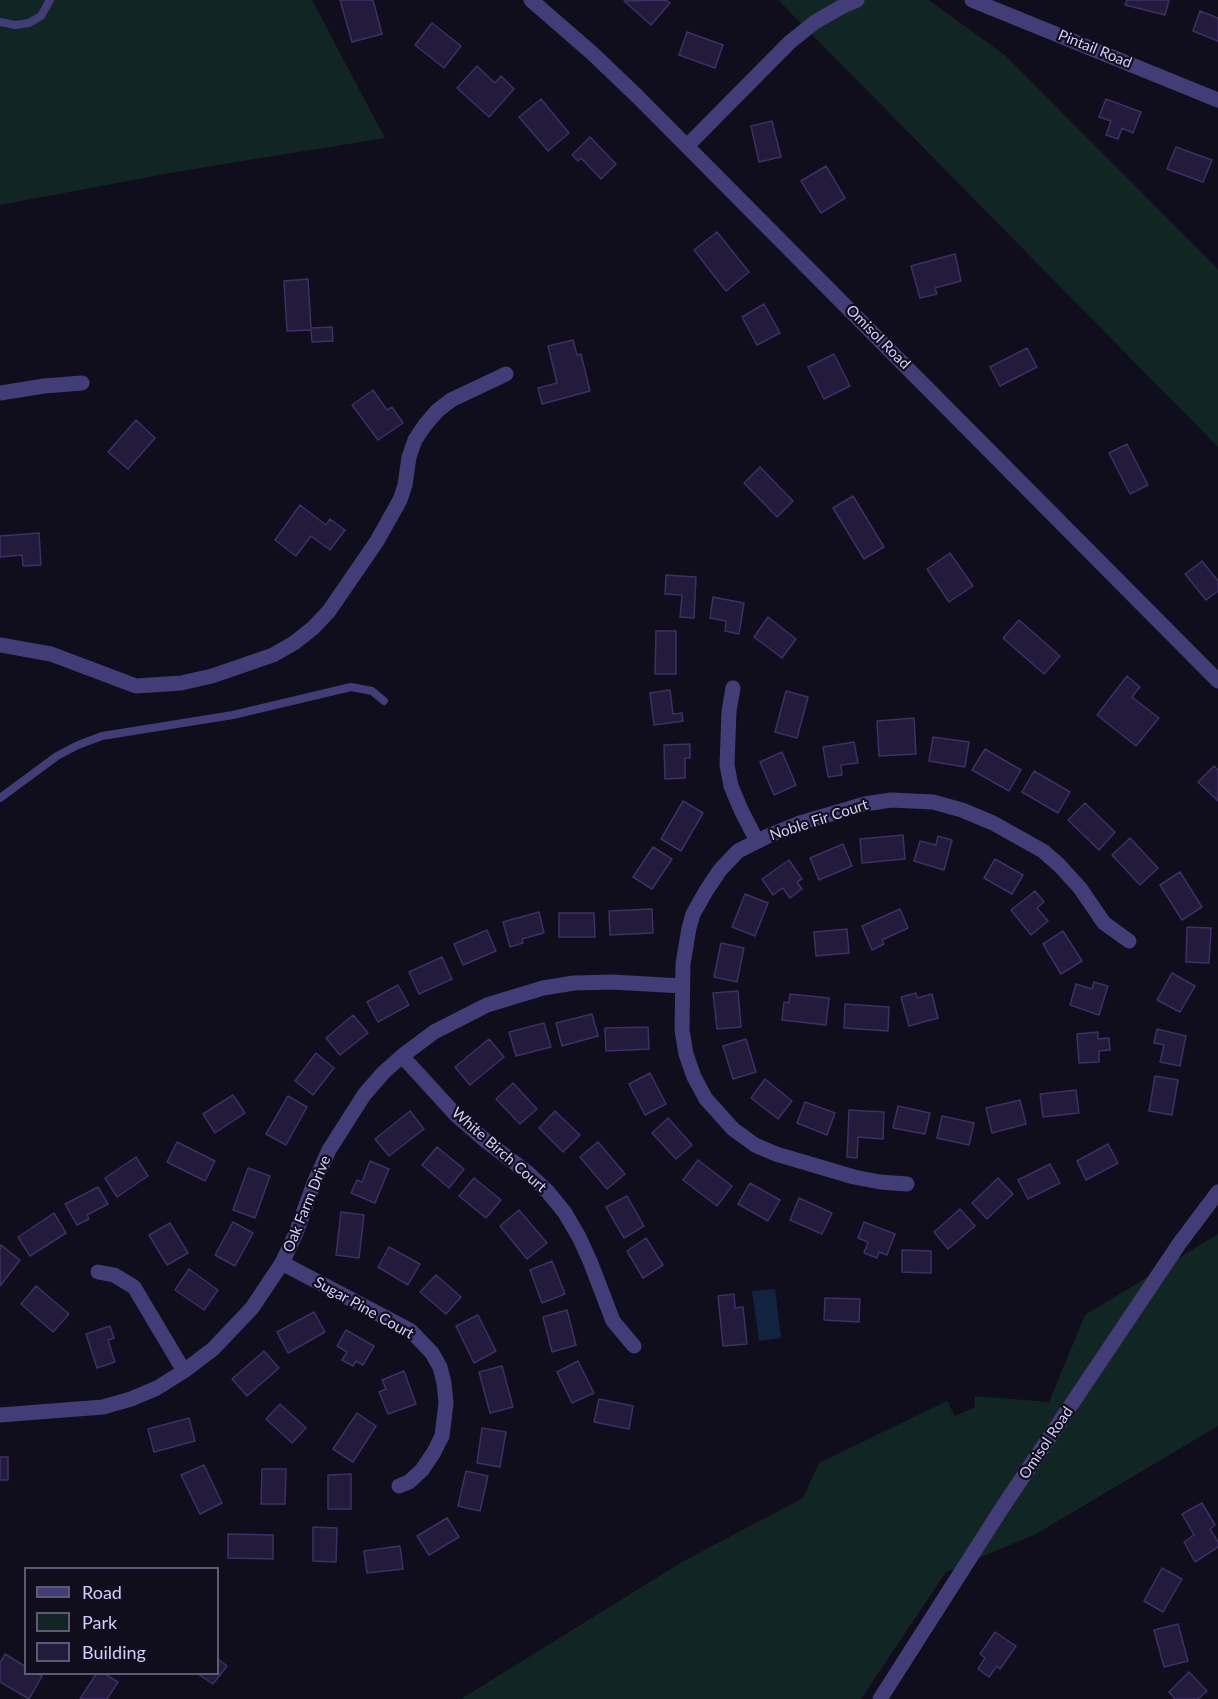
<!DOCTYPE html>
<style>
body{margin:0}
#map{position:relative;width:1218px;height:1699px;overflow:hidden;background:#100d1c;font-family:Lato,sans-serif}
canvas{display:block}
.legend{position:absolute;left:24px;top:1567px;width:195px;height:108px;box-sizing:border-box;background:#100d1c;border:2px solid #5e5a75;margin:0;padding:8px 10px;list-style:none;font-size:18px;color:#d4cdfa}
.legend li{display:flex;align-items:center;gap:12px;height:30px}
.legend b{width:30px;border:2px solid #5e5a75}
</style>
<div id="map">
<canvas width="1218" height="1699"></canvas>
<ul class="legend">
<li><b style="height:8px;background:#423d76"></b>Road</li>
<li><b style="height:16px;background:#112525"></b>Park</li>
<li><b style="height:16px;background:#231b3b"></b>Building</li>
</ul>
</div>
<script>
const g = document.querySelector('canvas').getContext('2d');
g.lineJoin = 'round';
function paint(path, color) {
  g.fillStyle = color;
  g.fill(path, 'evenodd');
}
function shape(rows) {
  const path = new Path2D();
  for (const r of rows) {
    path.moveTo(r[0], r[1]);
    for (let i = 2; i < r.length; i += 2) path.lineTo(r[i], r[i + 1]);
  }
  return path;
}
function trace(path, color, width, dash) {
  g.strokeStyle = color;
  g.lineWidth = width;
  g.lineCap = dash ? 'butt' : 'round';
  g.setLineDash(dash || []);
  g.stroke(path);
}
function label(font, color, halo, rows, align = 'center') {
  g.font = font + ' Lato,sans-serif';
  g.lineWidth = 4.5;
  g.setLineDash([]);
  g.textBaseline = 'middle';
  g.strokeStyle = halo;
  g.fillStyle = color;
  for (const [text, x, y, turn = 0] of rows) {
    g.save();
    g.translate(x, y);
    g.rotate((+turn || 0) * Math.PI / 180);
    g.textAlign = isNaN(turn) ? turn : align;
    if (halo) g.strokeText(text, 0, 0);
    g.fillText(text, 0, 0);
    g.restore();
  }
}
paint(shape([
 [0,0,312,0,385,138,176,172,0,205],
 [778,0,929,0,1006,56,1218,269,1218,447],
 [1218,1234,1218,1426,1036,1534,946,1572,861,1699,461,1699,682,1562,803,1498,819,1463,947,1401,955,1416,975,1407,975,1396,1049,1402,1085,1315]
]), '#112525');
paint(shape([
 [775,1289,781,1338,759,1341,752,1291]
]), '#122340');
const building = shape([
 [340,0,373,0,382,34,352,42,340,0],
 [666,0,670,3,651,25,624,1,666,0],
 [1127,0,1169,0,1165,15,1125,5,1127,0],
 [1200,11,1218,18,1218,41,1193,31,1200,11],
 [432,23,461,46,444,68,415,45,432,23],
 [687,32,723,45,715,68,679,55,687,32],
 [477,66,495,83,501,76,514,89,489,117,457,88,477,66],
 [541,99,569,133,548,151,519,117,541,99],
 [1106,99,1141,112,1133,133,1122,128,1118,139,1106,135,1111,121,1099,117,1106,99],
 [772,121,781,157,759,162,751,126,772,121],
 [590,137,616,164,601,179,581,158,578,161,572,155,590,137],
 [1176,147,1212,160,1203,182,1167,169,1176,147],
 [826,166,845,198,821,213,801,181,826,166],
 [717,232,749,272,726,291,694,250,717,232],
 [955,254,961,281,935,288,937,294,920,298,911,266,955,254],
 [308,279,311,328,332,327,333,341,312,342,311,330,287,331,284,281,308,279],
 [764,304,780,333,757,345,742,317,764,304],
 [573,340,577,355,581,354,590,391,542,404,538,388,557,383,548,346,573,340],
 [1027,348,1037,367,1000,386,990,367,1027,348],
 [834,354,850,386,824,399,808,367,834,354],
 [373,390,387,410,392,407,403,423,378,440,352,405,373,390],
 [136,420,155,438,128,469,108,452,136,420],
 [1127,444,1148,485,1130,494,1109,453,1127,444],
 [760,467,793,501,777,517,744,483,760,467],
 [853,496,884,547,864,559,833,508,853,496],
 [300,505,326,525,330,519,345,530,330,550,311,536,296,556,275,540,300,505],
 [39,533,41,565,23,566,22,555,0,557,0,536,39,533],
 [950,553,973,586,949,602,927,569,950,553],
 [1202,561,1218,581,1218,591,1206,600,1185,574,1202,561],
 [666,575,696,577,694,618,680,617,682,595,665,594,666,575],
 [713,597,744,603,739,634,725,631,726,621,710,618,713,597],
 [768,617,796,639,782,658,754,637,768,617],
 [1019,620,1060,656,1044,674,1003,638,1019,620],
 [656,631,676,631,676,674,655,674,656,631],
 [1127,676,1140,687,1132,697,1159,718,1136,746,1097,715,1127,676],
 [670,690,673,714,682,713,683,721,654,725,650,693,670,690],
 [786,691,808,697,797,738,775,732,786,691],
 [914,718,916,754,879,756,877,721,914,718],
 [933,737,969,742,965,767,929,761,933,737],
 [854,742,858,763,841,765,842,775,828,777,823,747,854,742],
 [690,744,690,758,685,758,685,778,665,779,664,745,690,744],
 [985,749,1021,770,1009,791,972,770,985,749],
 [782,752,796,785,774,795,760,762,782,752],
 [1214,766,1218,770,1218,801,1198,782,1214,766],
 [1034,771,1070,792,1058,813,1022,792,1034,771],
 [683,801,703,813,681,851,661,839,683,801],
 [1085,803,1115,832,1099,850,1068,820,1085,803],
 [903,835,905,859,862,863,860,839,903,835],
 [938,836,952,840,944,870,914,861,920,841,936,845,938,836],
 [1130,838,1158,868,1140,885,1112,855,1130,838],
 [843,844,852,866,819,880,810,858,843,844],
 [653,847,672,859,652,889,633,877,653,847],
 [995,859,1023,875,1012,894,984,878,995,859],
 [789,860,802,879,797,882,802,889,790,898,783,888,773,895,762,879,789,860],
 [1180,872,1202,907,1182,920,1160,885,1180,872],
 [1035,891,1044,902,1037,908,1048,921,1031,935,1011,910,1035,891],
 [745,894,768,903,755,936,732,927,745,894],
 [652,909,653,933,610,935,609,911,652,909],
 [900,909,908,928,882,940,884,944,872,950,862,926,900,909],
 [539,912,544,933,522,939,523,943,510,947,503,922,539,912],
 [559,913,594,913,595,937,559,937,559,913],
 [1187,927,1211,928,1209,963,1186,962,1187,927],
 [847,929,849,953,816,956,814,932,847,929],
 [487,930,496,951,463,965,454,944,487,930],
 [1063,931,1082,961,1061,974,1043,944,1063,931],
 [721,943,744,948,737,982,714,977,721,943],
 [442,957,452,979,419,994,409,972,442,957],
 [1172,973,1195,986,1180,1012,1157,1000,1172,973],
 [1094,982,1108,986,1099,1015,1070,1005,1076,984,1092,989,1094,982],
 [398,985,409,1005,378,1022,367,1002,398,985],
 [738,991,741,1027,717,1029,713,993,738,991],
 [916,993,917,998,932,994,938,1018,909,1026,901,997,916,993],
 [790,994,829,998,826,1025,782,1020,784,1002,789,1003,790,994],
 [845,1004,889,1007,888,1031,844,1028,845,1004],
 [592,1014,598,1036,562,1046,556,1023,592,1014],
 [353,1015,368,1033,340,1055,326,1038,353,1015],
 [544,1023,551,1047,516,1056,509,1032,544,1023],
 [648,1027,649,1049,606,1051,605,1028,648,1027],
 [1157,1029,1186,1036,1180,1066,1160,1062,1164,1045,1154,1043,1157,1029],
 [1098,1032,1098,1039,1109,1038,1110,1050,1099,1051,1099,1062,1079,1063,1077,1034,1098,1032],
 [489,1039,504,1057,470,1085,455,1067,489,1039],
 [746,1039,756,1072,733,1079,723,1046,746,1039],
 [316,1053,334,1068,313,1095,295,1081,316,1053],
 [650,1073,666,1104,645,1115,629,1084,650,1073],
 [1155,1076,1178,1080,1172,1115,1149,1111,1155,1076],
 [765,1079,792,1101,778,1119,751,1098,765,1079],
 [513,1083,537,1109,520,1124,496,1099,513,1083],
 [1076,1090,1079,1113,1043,1117,1040,1094,1076,1090],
 [233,1095,245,1113,215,1133,203,1114,233,1095],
 [288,1096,307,1107,286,1145,266,1134,288,1096],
 [1020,1100,1026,1124,992,1133,986,1108,1020,1100],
 [805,1102,835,1113,827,1135,797,1123,805,1102],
 [898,1106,930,1113,925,1134,893,1128,898,1106],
 [849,1110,884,1112,883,1139,858,1137,857,1158,847,1157,849,1110],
 [410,1111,424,1129,389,1156,375,1139,410,1111],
 [555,1111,580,1135,563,1152,539,1128,555,1111],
 [942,1116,974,1123,969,1145,937,1138,942,1116],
 [668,1118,692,1145,676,1159,652,1133,668,1118],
 [177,1142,215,1161,205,1181,167,1162,177,1142],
 [598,1142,625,1174,607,1189,580,1157,598,1142],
 [1108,1144,1118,1163,1086,1180,1077,1161,1108,1144],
 [437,1147,464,1169,449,1188,422,1165,437,1147],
 [136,1157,148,1176,117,1197,105,1178,136,1157],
 [698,1160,732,1186,717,1206,683,1180,698,1160],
 [370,1161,389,1169,375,1203,351,1193,357,1180,362,1182,370,1161],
 [1050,1164,1060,1183,1028,1199,1018,1180,1050,1164],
 [248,1168,270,1176,255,1218,233,1210,248,1168],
 [474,1178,501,1200,486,1218,459,1196,474,1178],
 [998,1178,1013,1194,987,1219,972,1203,998,1178],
 [750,1183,780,1200,768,1221,738,1204,750,1183],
 [98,1187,108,1204,87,1215,89,1219,77,1225,65,1204,98,1187],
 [627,1196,644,1226,624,1238,606,1207,627,1196],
 [799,1198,832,1213,822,1234,790,1220,799,1198],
 [960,1209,975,1226,948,1249,934,1232,960,1209],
 [519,1210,547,1243,527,1259,500,1226,519,1210],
 [341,1212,364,1215,359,1258,336,1255,341,1212],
 [54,1213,66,1233,30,1256,18,1237,54,1213],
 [233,1222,253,1233,235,1266,215,1255,233,1222],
 [864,1222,895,1234,887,1255,879,1252,877,1258,864,1253,868,1242,858,1238,864,1222],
 [170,1223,188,1253,167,1265,149,1235,170,1223],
 [646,1238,663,1265,643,1278,627,1251,646,1238],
 [1,1245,20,1260,0,1286,0,1247,1,1245],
 [389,1247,420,1264,408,1285,378,1267,389,1247],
 [902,1250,931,1251,931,1273,902,1272,902,1250],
 [552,1261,565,1294,542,1303,530,1270,552,1261],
 [189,1269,218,1290,204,1310,175,1290,189,1269],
 [436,1275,461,1297,446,1314,420,1292,436,1275],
 [36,1286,69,1314,53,1332,21,1304,36,1286],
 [734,1294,735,1308,743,1307,747,1344,723,1346,718,1296,734,1294],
 [825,1298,860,1299,859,1322,824,1320,825,1298],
 [567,1310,576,1345,552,1352,543,1317,567,1310],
 [314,1312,325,1332,288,1353,277,1332,314,1312],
 [478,1315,496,1351,474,1363,456,1326,478,1315],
 [110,1326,114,1338,108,1340,115,1362,97,1368,86,1334,110,1326],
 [346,1330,374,1346,363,1365,356,1361,353,1366,342,1360,347,1352,337,1346,346,1330],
 [264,1351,279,1368,247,1396,232,1379,264,1351],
 [578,1361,594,1393,572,1403,557,1372,578,1361],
 [502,1366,513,1407,490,1413,479,1372,502,1366],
 [404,1371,416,1404,388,1414,379,1392,386,1389,382,1380,404,1371],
 [599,1399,633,1406,629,1429,594,1422,599,1399],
 [280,1404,306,1428,292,1443,266,1419,280,1404],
 [357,1413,376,1426,353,1462,333,1449,357,1413],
 [189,1418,195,1441,154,1452,148,1429,189,1418],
 [482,1428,506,1432,500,1467,477,1463,482,1428],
 [0,1457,8,1457,8,1480,0,1480,0,1457],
 [204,1465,222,1503,200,1514,181,1475,204,1465],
 [262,1469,286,1469,285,1504,261,1504,262,1469],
 [466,1471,488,1476,480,1511,458,1506,466,1471],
 [351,1474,351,1509,328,1509,328,1475,351,1474],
 [1202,1503,1215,1525,1210,1529,1218,1542,1218,1547,1195,1562,1184,1542,1194,1535,1182,1514,1202,1503],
 [447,1518,459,1537,429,1555,417,1536,447,1518],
 [313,1527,337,1528,336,1562,313,1561,313,1527],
 [228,1534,273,1535,273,1559,228,1558,228,1534],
 [400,1546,403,1569,367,1573,364,1551,400,1546],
 [1162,1568,1182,1579,1163,1612,1144,1601,1162,1568],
 [1178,1624,1188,1661,1164,1667,1154,1630,1178,1624],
 [995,1632,1016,1646,1000,1669,997,1666,989,1677,978,1669,985,1658,980,1654,995,1632],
 [5,1654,26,1667,26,1674,37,1674,42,1676,29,1699,0,1682,0,1663,5,1654],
 [218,1659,227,1666,213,1684,198,1674,218,1674,218,1659],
 [1189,1672,1207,1691,1198,1699,1175,1699,1169,1692,1189,1672],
 [96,1674,105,1674,118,1682,107,1699,80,1699,96,1674]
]);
paint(building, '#231b3b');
trace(building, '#3c3064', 1.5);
trace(shape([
 [0,22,15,25,29,23,41,16,50,0],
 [0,798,57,756,78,745,102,736,233,715,351,687,372,691,384,701]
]), '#423d76', 8);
trace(shape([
 [531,0,592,53,638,97,1218,681],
 [972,0,1218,100],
 [687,146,790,42,815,22,843,6,857,0],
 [0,393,44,386,82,383],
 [0,645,51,654,136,686,181,683,212,676,273,655,294,643,313,628,329,611,377,541,400,500,405,485,409,457,415,440,425,425,437,411,451,400,506,374],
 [733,688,729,711,727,765,731,786,741,810,757,841],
 [402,1056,456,1115,486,1141,528,1173,548,1192,565,1213,579,1237,590,1261,613,1321,634,1346],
 [907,1184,880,1182,854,1177,776,1154,755,1145,733,1129,706,1099,694,1077,686,1054,682,1030,683,964,689,928,693,914,706,891,720,870,738,851,768,836,800,823,865,804,891,800,933,802,962,810,993,823,1043,851,1059,865,1080,888,1104,923,1129,941],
 [282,1263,411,1331,432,1353,440,1367,444,1383,446,1403,442,1436,434,1452,422,1470,409,1482,399,1486],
 [98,1272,114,1275,134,1287,184,1371],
 [0,1415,103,1407,131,1399,157,1388,184,1371,213,1349,252,1308,282,1263,296,1233,314,1183,329,1150,364,1095,383,1073,402,1056,434,1032,487,1005,543,988,574,983,612,982,682,986],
 [880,1699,1002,1508,1179,1244,1218,1192]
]), '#423d76', 15);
label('15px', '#d4cdfa', '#100d1c', [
 ["Pintail Road",1095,49,22],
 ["Omisol Road",878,337,45],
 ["Noble Fir Court",819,820,-18],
 ["White Birch Court",499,1150,41],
 ["Oak Farm Drive",307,1204,-68],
 ["Sugar Pine Court",364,1308,29],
 ["Omisol Road",1046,1443,-56]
]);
</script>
